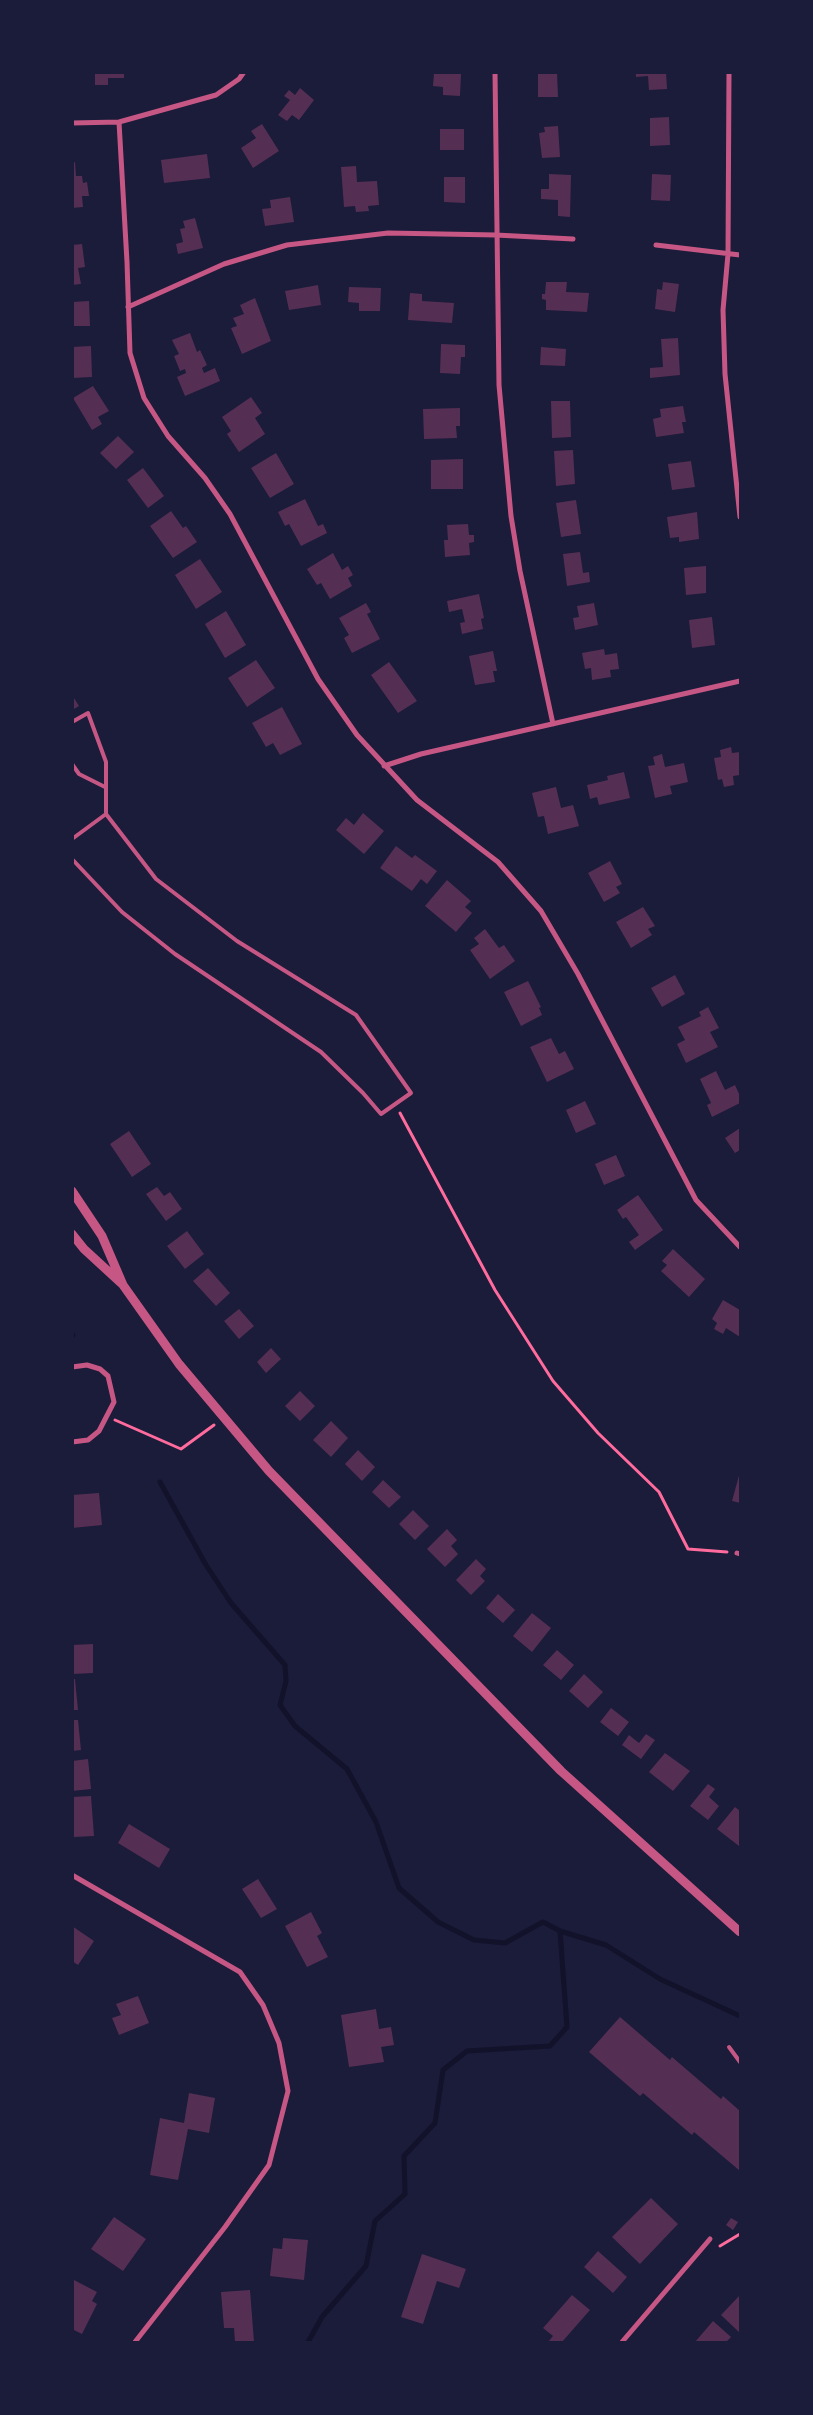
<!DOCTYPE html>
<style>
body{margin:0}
#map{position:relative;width:813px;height:2415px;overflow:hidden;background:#1b1b3a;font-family:"Work Sans",sans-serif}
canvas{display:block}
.frame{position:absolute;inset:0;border:74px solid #1b1b3a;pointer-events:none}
</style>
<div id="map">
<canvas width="813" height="2415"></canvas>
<div class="frame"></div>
</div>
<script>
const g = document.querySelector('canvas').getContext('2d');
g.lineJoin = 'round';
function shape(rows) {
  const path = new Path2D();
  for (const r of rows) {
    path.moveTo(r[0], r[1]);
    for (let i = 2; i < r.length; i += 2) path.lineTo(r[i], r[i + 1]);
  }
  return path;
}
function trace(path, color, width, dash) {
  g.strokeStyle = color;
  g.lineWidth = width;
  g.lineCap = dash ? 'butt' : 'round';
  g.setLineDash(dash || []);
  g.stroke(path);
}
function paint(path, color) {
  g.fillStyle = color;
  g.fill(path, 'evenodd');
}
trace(shape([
 [72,1334,73,1335],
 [160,1482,206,1565,231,1603,285,1665,286,1681,280,1705,295,1726,347,1769,376,1822,399,1888,438,1922,474,1940,505,1943,543,1922,560,1931,606,1945,660,1979,740,2016],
 [308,2342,322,2317,366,2266,375,2221,405,2194,404,2156,435,2123,443,2070,467,2051,550,2046,567,2027,560,1931]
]), '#12122b', 5);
paint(shape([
 [95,72,124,72,124,78,108,78,108,85,95,85],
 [454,72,461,74,460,96,443,95,443,87,433,86,434,73],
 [538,72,557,72,558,97,538,97],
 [636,72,666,72,667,89,649,90,648,76,636,77],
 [300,88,314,100,299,120,292,115,287,121,278,115,290,100,284,96,289,90,295,95],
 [669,117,670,145,650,146,650,118],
 [262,124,279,151,253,168,241,148,256,138,251,131],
 [558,126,560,157,542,158,539,133,545,132,544,127],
 [440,129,464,129,464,150,440,150],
 [207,154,210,178,164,183,161,160],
 [75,162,76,176,82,176,83,183,87,182,89,196,82,196,83,207,72,208,72,163],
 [356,166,357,182,377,181,379,205,368,206,369,211,356,212,355,206,344,207,341,167],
 [549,174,571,175,570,217,558,216,558,200,541,199,541,189,549,189],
 [652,174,671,175,670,201,651,200],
 [444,177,465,177,465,203,444,202],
 [290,197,294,222,265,226,262,209,271,208,270,200],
 [195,218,203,248,178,254,176,244,183,242,180,229,185,228,183,221],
 [82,244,85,267,78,268,81,284,72,285,72,245],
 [546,282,567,282,566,292,589,293,587,312,546,310,546,300,542,299,542,294,545,294],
 [663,282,679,284,675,312,655,309,657,289,662,290],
 [318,285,321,305,289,310,285,291],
 [349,287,381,288,380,311,359,311,359,303,348,302],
 [410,293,422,294,422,301,454,303,452,323,408,320],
 [255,298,271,341,242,354,231,328,237,326,233,318,244,314,240,305],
 [89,301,90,326,72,326,72,302],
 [190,333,197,352,200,350,207,365,202,368,204,373,215,368,220,381,185,396,177,377,186,373,185,369,180,371,174,356,179,354,172,340],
 [678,338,680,375,650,378,650,368,663,367,661,339],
 [441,344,465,345,465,357,461,357,460,374,440,373],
 [91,346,92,377,72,378,72,347],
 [541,347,566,349,565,366,540,365],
 [93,386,109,411,98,417,102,424,92,430,73,398],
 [251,397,262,413,255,418,265,434,239,452,227,434,231,431,222,417],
 [551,401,570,401,571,437,552,438],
 [683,406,686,422,682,422,684,433,656,437,653,419,661,417,660,409],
 [460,408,460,426,456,426,457,438,424,439,423,409],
 [118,436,134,452,116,469,100,453],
 [573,450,575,484,556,486,554,451],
 [276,453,294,484,270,498,251,468],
 [463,459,463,489,431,489,431,460],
 [691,461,695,487,672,490,668,464],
 [143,468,164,496,148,508,127,480],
 [305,499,318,526,323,524,327,533,301,546,289,524,285,526,278,512],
 [576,500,581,534,561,537,556,503],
 [171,511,183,528,186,526,197,542,173,558,150,526],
 [697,512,699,539,679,542,679,537,670,538,667,517],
 [468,524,469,535,474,535,474,542,469,543,470,555,445,557,444,540,448,540,447,525],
 [580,552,583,573,589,572,590,582,567,586,563,554],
 [333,553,342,570,348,566,353,575,348,578,352,586,330,599,321,583,317,585,307,569],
 [200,559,222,592,196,609,175,575],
 [706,566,706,593,686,595,684,568],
 [479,594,484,618,481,619,483,629,462,634,460,623,465,622,462,609,449,612,447,601],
 [366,603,371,612,367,614,380,639,352,653,344,638,349,635,339,618],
 [594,603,598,625,575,630,573,618,579,617,577,606],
 [226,611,246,645,225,658,205,624],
 [712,617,715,645,692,648,689,620],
 [604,649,605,655,617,653,619,669,610,670,611,677,592,680,591,668,585,669,582,653],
 [493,651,497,671,493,671,495,682,475,685,469,656],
 [256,660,275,688,247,707,228,678],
 [389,662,417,701,398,713,371,675],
 [72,695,79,706,72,710],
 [282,707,302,744,280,755,273,743,266,747,252,723],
 [731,747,732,753,740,752,740,775,733,776,734,785,724,787,722,779,718,780,714,758,721,757,720,750],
 [662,754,665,767,684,763,688,782,670,786,672,794,655,798,648,766,655,765,653,757],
 [624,772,630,798,599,805,597,797,590,799,587,785,608,780,607,776],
 [556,787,561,808,573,805,579,826,548,834,544,816,538,817,532,793],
 [363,813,384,831,364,854,336,830,346,818,354,825],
 [396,846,412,858,415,855,437,871,427,884,421,879,412,891,380,868],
 [610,861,622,884,616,887,620,893,604,902,588,873],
 [447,880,471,901,465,907,472,913,456,932,425,906],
 [643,907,655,926,648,929,652,935,631,948,616,922],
 [485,929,499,948,504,945,515,961,490,979,470,950,479,944,474,938],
 [675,975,685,994,662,1007,651,988],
 [528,981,541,1007,539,1008,542,1015,521,1026,504,992],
 [708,1007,719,1028,710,1032,718,1047,686,1063,677,1044,685,1040,678,1027,701,1016,699,1012],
 [551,1038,559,1054,565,1051,574,1069,547,1082,530,1047],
 [716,1071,725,1090,735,1085,740,1096,740,1103,712,1117,707,1105,711,1103,700,1079],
 [585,1101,596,1124,576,1133,566,1110],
 [740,1128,740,1150,735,1153,725,1138],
 [129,1131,151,1164,132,1177,110,1144],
 [616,1155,625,1176,604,1185,595,1164],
 [157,1187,164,1196,170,1192,182,1209,166,1221,146,1194],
 [638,1195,663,1230,635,1250,629,1242,639,1235,626,1217,623,1219,617,1210],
 [187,1231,204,1254,185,1269,167,1246],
 [673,1249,705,1279,689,1297,661,1271,667,1265,662,1261],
 [208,1268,230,1293,216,1306,193,1281],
 [723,1300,740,1310,740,1337,726,1328,723,1334,714,1329,717,1323,712,1319],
 [239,1309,254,1326,239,1339,224,1321],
 [271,1348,281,1359,266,1373,257,1362],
 [300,1391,315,1406,300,1421,285,1406],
 [331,1421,348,1438,331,1457,313,1440],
 [358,1450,375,1467,362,1481,345,1464],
 [740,1472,740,1503,732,1501],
 [383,1480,401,1497,389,1508,372,1492],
 [99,1493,102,1525,72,1528,72,1495],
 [413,1510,429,1526,415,1540,399,1524],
 [447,1529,457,1540,451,1546,458,1554,445,1567,427,1549],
 [476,1559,486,1569,480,1576,485,1581,471,1595,456,1580],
 [498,1594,515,1610,503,1623,486,1608],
 [532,1613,551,1628,532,1652,513,1636],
 [93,1644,93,1673,72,1674,72,1645],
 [557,1650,574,1665,561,1680,543,1665],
 [584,1674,603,1692,588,1708,569,1691],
 [72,1679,75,1679,78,1710,72,1710],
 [611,1708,629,1722,618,1736,600,1722],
 [72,1720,78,1720,81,1750,72,1751],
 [646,1734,655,1740,641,1759,622,1745,629,1735,639,1743],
 [665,1753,690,1771,673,1791,649,1772],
 [88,1759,91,1789,72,1791,72,1761],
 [708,1784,715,1789,709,1797,719,1806,708,1820,690,1806],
 [91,1796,94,1836,74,1837,72,1797],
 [735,1807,740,1811,740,1844,739,1846,717,1829],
 [129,1824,170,1849,159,1868,118,1843],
 [258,1879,277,1909,261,1918,242,1889],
 [311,1912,322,1933,317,1936,328,1957,307,1967,285,1926],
 [72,1926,94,1941,78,1965,72,1961],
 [138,1996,149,2023,119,2035,112,2018,121,2015,116,2004],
 [376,2009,379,2029,391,2027,394,2045,381,2047,384,2062,349,2067,341,2015],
 [620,2017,670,2060,672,2057,721,2099,723,2096,740,2111,740,2171,694,2132,692,2135,643,2093,640,2096,589,2052],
 [189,2093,215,2098,209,2133,188,2129,178,2180,150,2175,160,2118,184,2123],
 [651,2198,678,2224,640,2264,612,2237],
 [114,2217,146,2239,123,2271,91,2249],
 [731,2218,738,2222,733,2230,726,2225],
 [283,2238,308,2240,304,2280,270,2276,273,2248,282,2249],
 [598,2251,627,2277,613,2293,584,2267],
 [422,2254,466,2269,459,2288,437,2281,423,2324,401,2317],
 [72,2279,97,2292,92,2301,97,2304,82,2334,72,2329],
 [250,2290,254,2342,235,2342,234,2328,224,2328,221,2292],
 [572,2295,590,2310,562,2342,548,2342,553,2336,543,2328],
 [740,2295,740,2333,721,2315],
 [713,2321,731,2337,726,2342,695,2342]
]), '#542f53');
trace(shape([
 [400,1113,495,1290,553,1381,598,1433,659,1492,688,1549,727,1552],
 [115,1420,181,1449,214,1425],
 [720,2246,740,2234]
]), '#ff6b9d', 3);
trace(shape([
 [72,722,88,713,106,762,106,814,72,839],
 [72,764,79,774,105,787],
 [72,859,122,912,175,954,321,1052,363,1093,381,1114,411,1093,356,1015,237,941,156,879,106,814],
 [729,2047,740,2062]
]), '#c65784', 4);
trace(shape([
 [495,72,499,385,511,516,520,571,553,724],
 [729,72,728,254,723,310,725,374,740,517],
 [119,122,127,262,130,353,144,398,168,436,205,478,230,514,318,679,357,735,417,800,498,862,541,911,578,974,696,1200,740,1247],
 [72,123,119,122,216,95,239,79,244,72],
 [656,245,740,255],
 [128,307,224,264,287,245,388,233,496,235,573,239],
 [384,766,421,754,740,681],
 [72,1367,87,1365,100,1369,108,1376,114,1402,99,1431,88,1440,72,1442],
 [737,1553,740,1554],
 [72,1875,240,1972,263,2005,279,2043,288,2091,269,2165,225,2227,135,2342],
 [622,2342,710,2239]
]), '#c65784', 5);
trace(shape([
 [72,1191,102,1236,123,1285,179,1364,269,1471,561,1771,740,1932],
 [72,1234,84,1249,121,1283]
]), '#c65784', 9);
</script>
